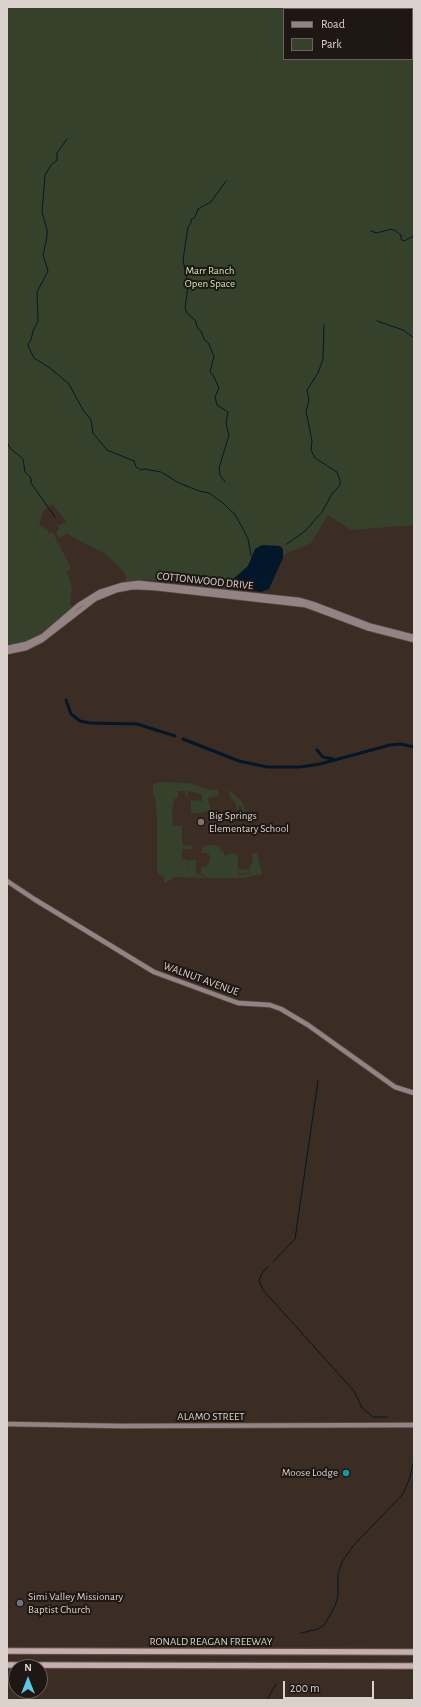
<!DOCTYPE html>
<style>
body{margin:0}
#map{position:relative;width:421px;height:1707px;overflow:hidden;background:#3c2d24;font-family:"Alegreya Sans",sans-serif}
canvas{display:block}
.frame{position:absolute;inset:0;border:8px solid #dcd2cd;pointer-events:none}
.legend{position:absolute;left:283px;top:8px;width:130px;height:52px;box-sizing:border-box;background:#1e1713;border:1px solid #6a625d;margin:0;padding:5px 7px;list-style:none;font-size:12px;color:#dcd2cd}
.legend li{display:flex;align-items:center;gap:8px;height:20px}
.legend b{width:20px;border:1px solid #6a625d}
.north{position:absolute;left:8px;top:1659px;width:40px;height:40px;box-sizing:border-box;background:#1e1713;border:1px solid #6a625d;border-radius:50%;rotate:0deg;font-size:11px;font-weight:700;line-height:16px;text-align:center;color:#dcd2cd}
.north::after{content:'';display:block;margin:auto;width:14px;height:18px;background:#59c8e4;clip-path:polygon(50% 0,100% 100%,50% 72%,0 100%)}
.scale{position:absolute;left:283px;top:1681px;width:91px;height:18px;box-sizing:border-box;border:2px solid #dcd2cd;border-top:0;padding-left:5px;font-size:12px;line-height:14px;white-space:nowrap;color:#dcd2cd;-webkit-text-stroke:3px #1e1713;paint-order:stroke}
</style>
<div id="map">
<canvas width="421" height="1707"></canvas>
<div class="frame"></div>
<ul class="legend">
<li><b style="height:5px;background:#938384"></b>Road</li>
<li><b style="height:11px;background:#36412b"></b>Park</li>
</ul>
<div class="north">N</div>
<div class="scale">200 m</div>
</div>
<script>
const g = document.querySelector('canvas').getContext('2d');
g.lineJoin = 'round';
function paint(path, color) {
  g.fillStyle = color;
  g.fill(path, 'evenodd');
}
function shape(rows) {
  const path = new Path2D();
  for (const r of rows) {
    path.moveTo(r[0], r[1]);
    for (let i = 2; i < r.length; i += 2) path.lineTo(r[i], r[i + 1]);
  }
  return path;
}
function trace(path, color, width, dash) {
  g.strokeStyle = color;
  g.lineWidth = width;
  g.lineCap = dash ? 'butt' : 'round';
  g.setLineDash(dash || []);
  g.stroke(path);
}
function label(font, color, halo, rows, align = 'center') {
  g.font = font + ' "Alegreya Sans",sans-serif';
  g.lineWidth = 4;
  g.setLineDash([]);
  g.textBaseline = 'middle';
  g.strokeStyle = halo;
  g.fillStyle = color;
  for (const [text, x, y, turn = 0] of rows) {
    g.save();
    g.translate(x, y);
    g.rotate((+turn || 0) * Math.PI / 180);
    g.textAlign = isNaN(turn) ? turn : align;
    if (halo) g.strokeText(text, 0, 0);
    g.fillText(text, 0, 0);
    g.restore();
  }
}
paint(shape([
 [7,7,414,7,414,525,351,530,328,515,311,543,276,558,251,555,251,562,229,589,150,580,126,582,125,573,107,555,67,534,59,538,56,532,59,530,57,526,67,522,52,504,43,511,39,525,48,530,49,534,53,533,71,568,67,572,72,589,70,605,73,608,48,629,38,636,25,642,7,645],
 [284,9,412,9,412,59,284,59],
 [158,782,189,783,210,790,218,790,219,796,208,798,208,802,202,801,202,794,188,791,187,798,185,791,178,791,178,798,174,799,172,809,173,826,182,826,182,845,192,846,192,849,182,849,182,859,187,859,187,873,188,860,196,860,196,873,208,878,174,877,165,883,164,882,164,877,158,874,157,870,157,814,155,798,153,795,153,784,155,783,156,785],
 [223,788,233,793,242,802,246,813,243,813,241,806,238,807,241,820,230,822,230,819,239,815,235,802,233,799,231,799,228,791],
 [191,800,209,802,211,811,191,814],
 [212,845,219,846,221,851,224,852,225,856,233,853,238,855,238,875,250,874,249,870,249,873,239,874,239,869,249,870,250,866,253,862,251,853,257,853,262,874,244,878,209,878,201,874,201,867,209,865,209,860,211,859,208,853,201,853,203,846]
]), '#36412b');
paint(shape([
 [262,545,280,546,283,549,283,558,269,589,261,592,227,587,232,580,248,566,255,549]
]), '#02172a');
trace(shape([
 [394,7,397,9],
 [412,19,414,21],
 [67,139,57,153,57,160,51,165,45,175,42,212,47,230,47,237,43,255,48,271,37,292,38,321,33,331,31,340,28,344,29,348,34,358,50,368,69,384,83,410,91,420,93,433,107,450,134,461,136,467,141,470,144,469,161,472,179,483,199,491,209,493,223,503,231,511,234,513,242,527,248,539,251,555],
 [371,231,377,233,391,229,394,230,401,235,401,239,404,241,414,236],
 [377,321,403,330,414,338],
 [7,442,10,448,23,459,25,472,31,478,31,483,55,517],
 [225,482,220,475,219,468,229,435,226,424,228,412,217,405,215,397,219,388,213,375,210,372,214,357,209,344,204,339,201,331,198,329,195,320,187,313,185,308,188,286,183,260,188,227,191,223,191,220,195,217,198,209,211,202,226,181],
 [287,544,305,531,322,512,332,494,340,485,340,480,337,472,315,458,311,450,312,441,306,411,309,400,307,390,318,373,323,359,324,325],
 [273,1262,295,1239,318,1081],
 [268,1267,262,1273,259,1281,263,1290,354,1391,362,1408,373,1417,387,1417],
 [301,1633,318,1629,324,1625,329,1617,335,1606,338,1596,338,1574,342,1562,353,1546,403,1494,410,1477,414,1459],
 [267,1700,276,1684]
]), '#02172a', 1);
trace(shape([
 [66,700,71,714,80,721,90,723,137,724,175,736],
 [183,739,239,761,267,767,300,767,320,764,390,745,401,744,414,747],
 [317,750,323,757,333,759]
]), '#02172a', 3);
const secondary = shape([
 [7,648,26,644,43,636,79,605,100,592,122,585,139,583,299,600,316,605,371,626,414,637],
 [7,652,26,648,42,640,95,599,117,590,133,587,155,588,305,605,367,628,414,640],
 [7,881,34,899,154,972,238,1003,270,1005,281,1009,308,1025,395,1087,414,1093],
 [7,1424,121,1426,414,1425]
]);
const highway = shape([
 [7,1651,414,1652],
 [7,1665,414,1666]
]);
trace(secondary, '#594b42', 6);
trace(highway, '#594b42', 8);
trace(secondary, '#938384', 4.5);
trace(highway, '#c6aeaf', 5.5);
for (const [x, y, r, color] of [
 [201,822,4,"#8d6e63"],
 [346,1473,4,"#0f9aa8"],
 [20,1603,4,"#6b7280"]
]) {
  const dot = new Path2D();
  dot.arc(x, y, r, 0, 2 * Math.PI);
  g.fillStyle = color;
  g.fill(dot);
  trace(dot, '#1e1713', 1.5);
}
label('11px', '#cbe6b0', '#1e1713', [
 ["Marr Ranch",210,271],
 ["Open Space",210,284]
]);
label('11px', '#dcd2cd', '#1e1713', [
 ["COTTONWOOD DRIVE",205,581,6],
 ["WALNUT AVENUE",201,979,20],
 ["ALAMO STREET",211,1417],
 ["RONALD REAGAN FREEWAY",211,1642]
]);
label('11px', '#dcd2cd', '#1e1713', [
 ["Big Springs",209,816],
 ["Elementary School",209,829],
 ["Moose Lodge",338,1473,"right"],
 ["Simi Valley Missionary",28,1597],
 ["Baptist Church",28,1610]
], 'left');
</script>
